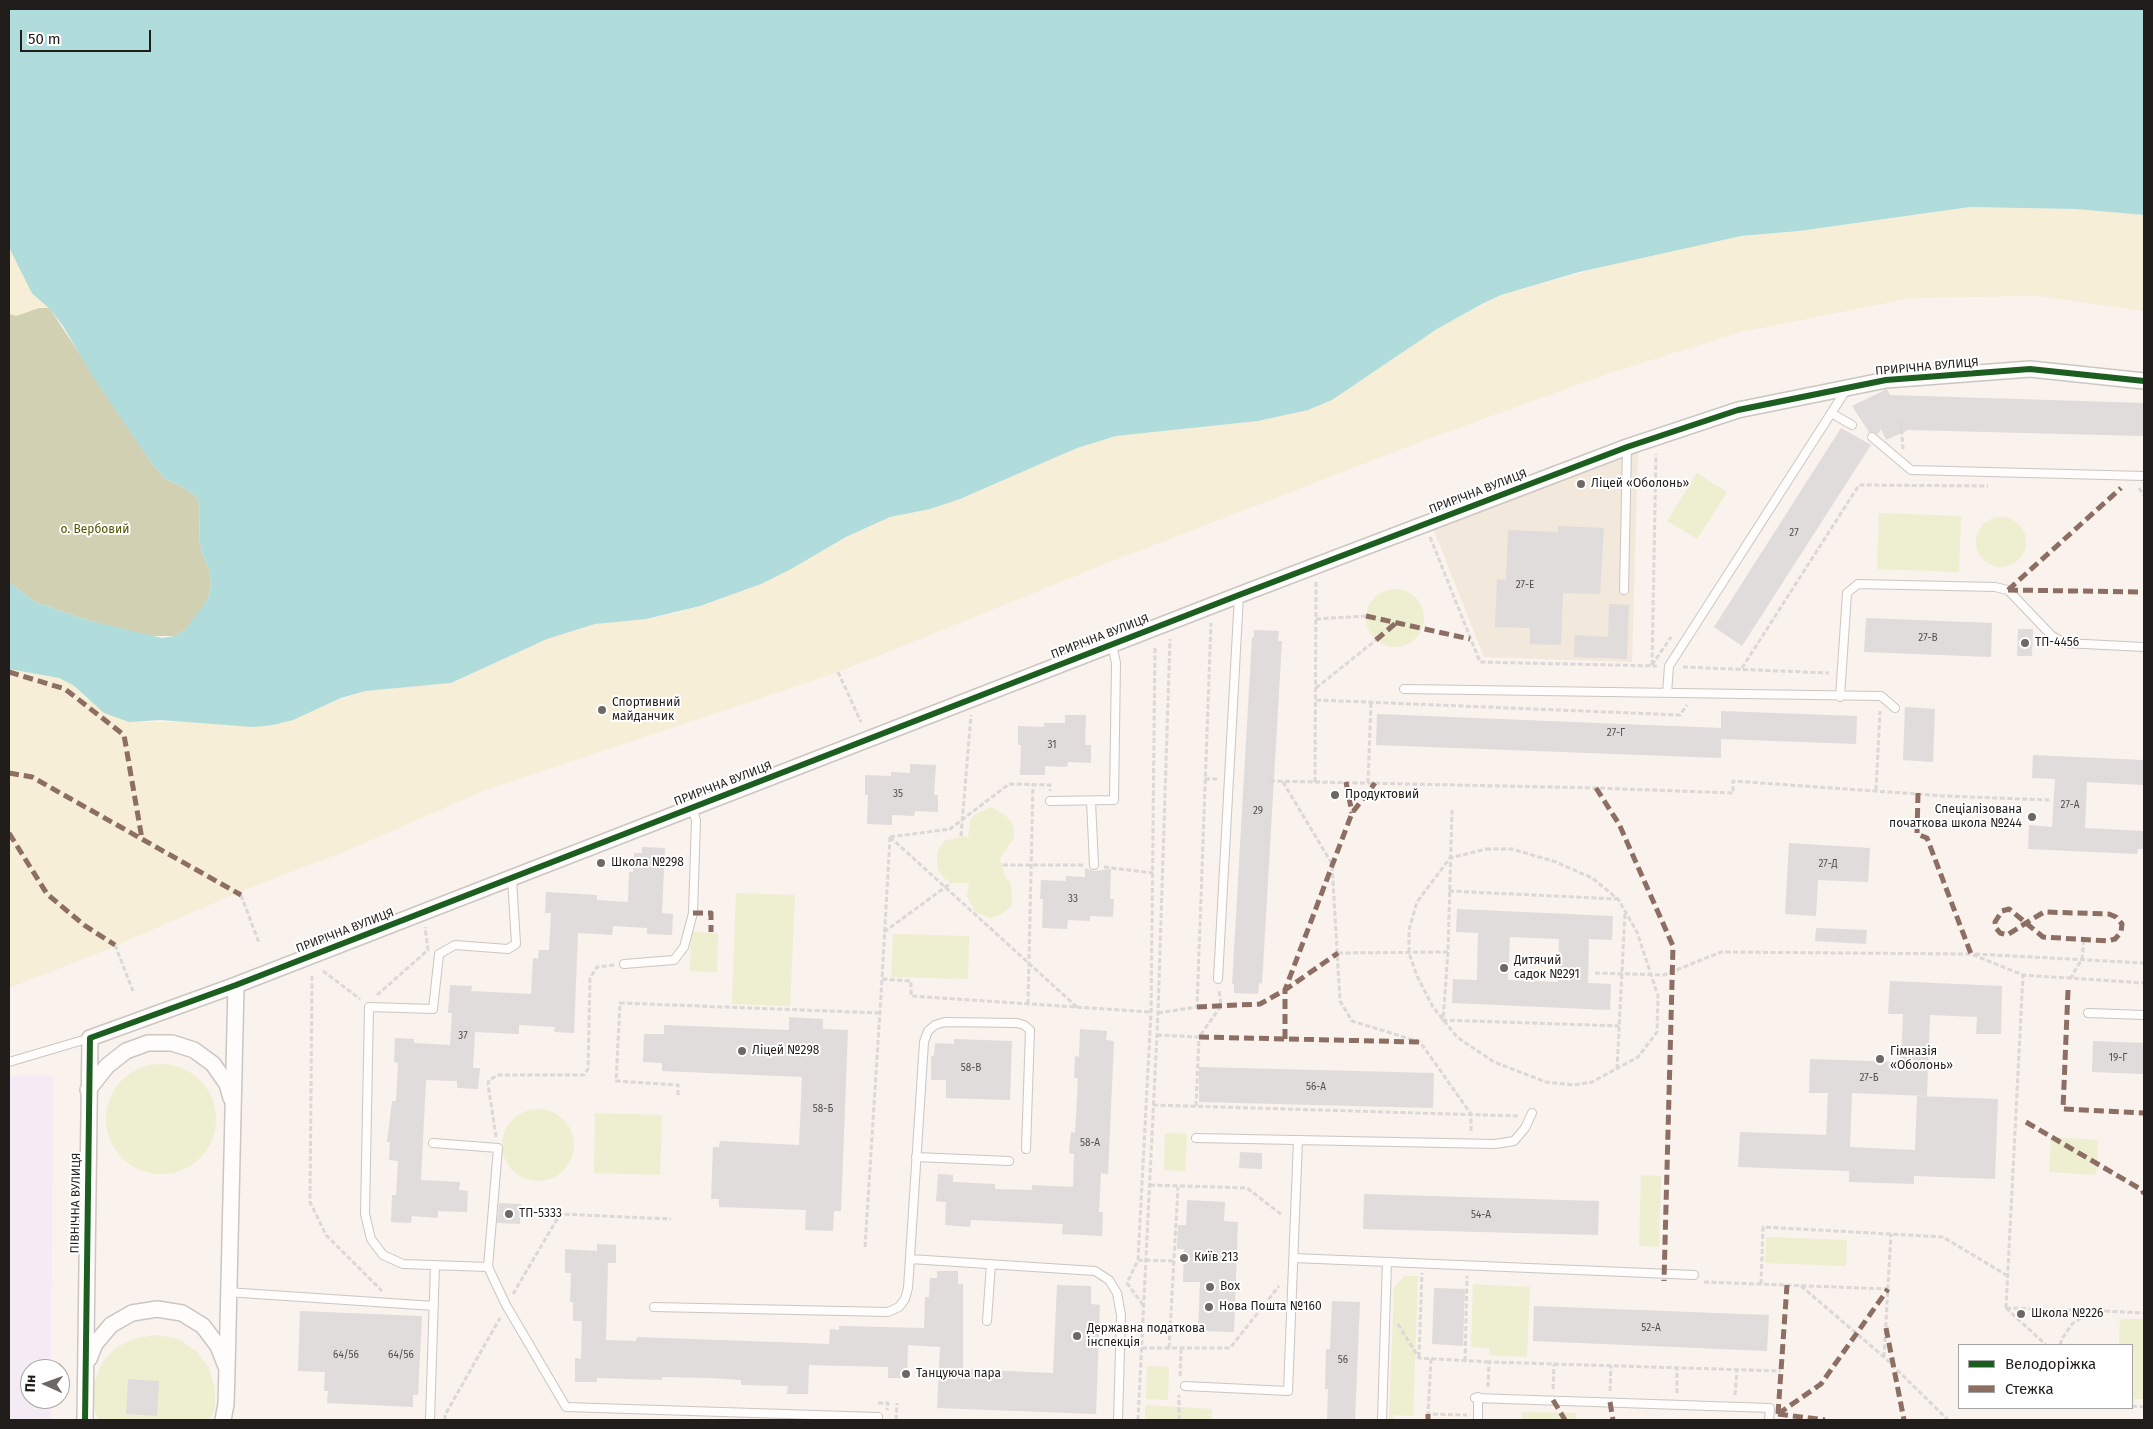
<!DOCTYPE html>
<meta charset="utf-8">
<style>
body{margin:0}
#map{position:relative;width:2153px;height:1429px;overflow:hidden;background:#f9f2ed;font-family:"Fira Sans",sans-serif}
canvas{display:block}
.frame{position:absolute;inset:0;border:10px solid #211d1a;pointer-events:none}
.legend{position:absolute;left:1958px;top:1344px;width:175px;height:65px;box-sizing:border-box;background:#fff;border:1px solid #a6a5a3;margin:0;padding:6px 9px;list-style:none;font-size:15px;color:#211d1a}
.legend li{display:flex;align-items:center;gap:10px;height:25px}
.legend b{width:25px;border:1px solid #a6a5a3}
.north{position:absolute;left:20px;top:1359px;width:50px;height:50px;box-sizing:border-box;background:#fff;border:1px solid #a6a5a3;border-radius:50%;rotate:272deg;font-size:14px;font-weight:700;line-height:20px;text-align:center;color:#211d1a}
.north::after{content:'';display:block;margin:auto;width:18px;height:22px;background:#6d6864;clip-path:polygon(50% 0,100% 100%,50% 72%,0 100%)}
.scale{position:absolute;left:20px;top:30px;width:131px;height:22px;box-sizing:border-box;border:2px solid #211d1a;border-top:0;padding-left:6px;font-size:15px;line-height:18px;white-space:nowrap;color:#211d1a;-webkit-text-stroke:4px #fff;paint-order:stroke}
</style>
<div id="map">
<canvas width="2153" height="1429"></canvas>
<div class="frame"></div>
<ul class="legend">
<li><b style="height:6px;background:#1b5e20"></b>Велодоріжка</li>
<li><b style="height:6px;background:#8d6e63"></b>Стежка</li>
</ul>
<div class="north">Пн</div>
<div class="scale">50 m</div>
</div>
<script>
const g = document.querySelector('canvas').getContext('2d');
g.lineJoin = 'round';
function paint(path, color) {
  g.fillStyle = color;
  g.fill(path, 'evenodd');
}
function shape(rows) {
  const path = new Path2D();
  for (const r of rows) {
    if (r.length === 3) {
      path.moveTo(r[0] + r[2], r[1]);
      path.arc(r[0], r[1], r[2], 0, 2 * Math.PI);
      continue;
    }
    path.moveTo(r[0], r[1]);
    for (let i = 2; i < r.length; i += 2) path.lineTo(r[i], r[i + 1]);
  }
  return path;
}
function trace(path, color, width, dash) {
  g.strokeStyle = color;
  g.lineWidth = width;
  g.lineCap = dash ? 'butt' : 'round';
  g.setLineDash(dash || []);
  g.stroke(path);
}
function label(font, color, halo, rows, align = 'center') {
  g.font = font + ' "Fira Sans",sans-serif';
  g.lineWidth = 4;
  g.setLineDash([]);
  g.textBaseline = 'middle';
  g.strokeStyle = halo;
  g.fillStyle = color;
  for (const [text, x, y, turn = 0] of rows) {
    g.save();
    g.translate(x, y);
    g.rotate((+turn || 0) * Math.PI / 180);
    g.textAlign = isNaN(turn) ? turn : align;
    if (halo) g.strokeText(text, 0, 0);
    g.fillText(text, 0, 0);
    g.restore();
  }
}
paint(shape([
 [1638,449,1632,662,1484,657,1433,528]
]), '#f2e8db');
paint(shape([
 [9,1076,53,1076,51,1369,30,1369,30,1399,51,1399,51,1420,9,1420]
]), '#f4ebf4');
paint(shape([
 [1697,473,1727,492,1697,539,1667,521],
 [1879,513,1961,516,1959,572,1877,569],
 [2001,542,25],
 [1395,618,29],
 [992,807,1007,817,1014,827,1014,838,999,860,1003,865,1004,876,1011,883,1012,905,1000,915,991,918,975,912,967,896,969,883,951,883,944,878,938,869,937,860,938,851,944,841,963,836,968,838,970,821,974,815],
 [736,893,795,895,790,1006,732,1004],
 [691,932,718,933,717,972,690,971],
 [893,934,969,936,968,979,891,977],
 [161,1119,55],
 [538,1145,36],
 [595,1113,662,1115,660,1175,594,1173],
 [1165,1133,1187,1134,1185,1171,1164,1170],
 [2051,1137,2098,1140,2096,1175,2049,1172],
 [1641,1175,1661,1176,1659,1247,1639,1246],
 [1766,1237,1847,1240,1846,1266,1765,1263],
 [1404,1276,1418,1276,1413,1416,1393,1415,1393,1420,1389,1420,1394,1288],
 [1473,1284,1530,1287,1527,1357,1489,1355,1489,1348,1471,1347],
 [2120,1319,2144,1319,2144,1399,2132,1399,2132,1345,2119,1345],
 [157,1335,178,1339,196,1351,209,1368,215,1388,215,1407,210,1420,98,1420,93,1404,94,1383,102,1363,117,1347,136,1338],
 [1147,1366,1169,1367,1168,1400,1146,1399],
 [1145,1405,1212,1409,1211,1420,1145,1420],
 [1522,1412,1576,1413,1576,1420,1521,1420]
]), '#eeeed0');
paint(shape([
 [9,247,153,465,165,479,183,487,197,498,200,509,199,540,203,556,209,569,211,585,208,599,197,615,185,630,175,636,147,636,91,621,35,602,9,582]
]), '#d1d0b3');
paint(shape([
 [1970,207,2076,209,2144,215,2144,311,2038,296,1911,298,1741,332,1610,373,1425,440,1100,566,838,672,483,791,351,849,234,894,111,948,9,988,9,669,59,678,73,685,87,700,144,722,178,722,320,707,365,691,451,683,547,639,572,631,595,624,674,614,729,596,819,553,867,527,890,517,930,509,960,499,1077,448,1116,436,1258,421,1308,410,1332,400,1437,329,1501,295,1642,256,1741,236,1799,231],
 [9,247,32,293,49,308,39,308,16,316,9,314]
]), '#f6eed7');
paint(shape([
 [9,9,2144,9,2144,215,2076,209,1970,207,1799,231,1741,236,1579,272,1501,295,1482,304,1437,329,1332,400,1308,410,1258,421,1116,436,1077,448,960,499,930,509,890,517,846,537,791,569,761,584,700,606,646,619,595,624,547,639,451,683,365,691,341,698,293,720,273,725,253,727,160,720,129,722,104,713,73,685,59,678,9,669,9,582,35,602,91,621,162,638,175,636,185,630,208,599,211,585,209,569,203,556,199,540,200,509,197,498,183,487,165,479,153,465,93,377,63,326,49,308,32,293,9,247]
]), '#b0dcdc');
paint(shape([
 [1887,389,1890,395,2144,403,2144,433,2143,436,1908,430,1886,440,1881,429,1878,434,1869,432,1852,406],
 [1841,428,1871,445,1742,646,1714,627],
 [1558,526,1604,528,1600,594,1563,593,1561,645,1530,644,1530,628,1495,627,1497,579,1506,580,1508,530,1558,532],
 [1609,604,1629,605,1627,659,1574,657,1575,635,1608,637],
 [1866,618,1992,623,1991,657,1864,652],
 [2018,629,2033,629,2032,656,2017,656],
 [1254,630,1279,631,1278,641,1282,641,1262,984,1259,983,1258,994,1234,993,1234,984,1232,984,1252,637,1254,637],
 [1905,707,1935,709,1933,762,1903,760],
 [1721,711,1857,716,1856,744,1721,739,1721,758,1376,745,1377,714,1721,728],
 [1065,715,1086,715,1085,745,1091,745,1091,763,1068,762,1067,767,1045,766,1045,775,1020,775,1021,745,1018,745,1018,726,1044,727,1044,723,1065,723],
 [2033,755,2143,760,2144,785,2087,782,2085,828,2144,831,2144,849,2138,849,2137,854,2028,849,2029,825,2052,827,2055,779,2032,778],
 [910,764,936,765,934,795,938,795,938,812,915,811,914,816,892,815,892,825,867,824,868,795,865,795,865,775,891,776,891,772,910,773],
 [1789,843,1870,848,1868,882,1818,880,1816,916,1785,914],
 [642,847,665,848,662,913,673,914,672,935,647,934,647,928,613,926,612,935,578,933,574,1033,554,1032,555,1027,519,1025,519,1034,475,1032,473,1068,480,1068,478,1089,457,1088,457,1081,426,1080,421,1180,460,1182,459,1190,468,1191,467,1212,438,1211,438,1218,412,1216,411,1223,391,1222,392,1195,396,1195,398,1161,389,1160,390,1142,387,1142,392,1101,396,1101,398,1063,394,1062,395,1038,414,1039,414,1043,450,1045,452,1013,448,1013,450,985,472,986,471,991,531,994,533,958,538,959,539,950,549,950,551,913,545,913,546,892,597,895,597,900,628,902,629,872,633,872,634,853,642,853],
 [1085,868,1094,871,1111,869,1110,899,1114,899,1113,917,1090,916,1090,921,1068,920,1067,929,1042,928,1043,899,1040,899,1041,880,1066,881,1066,876,1085,877],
 [1457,909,1613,916,1612,940,1589,939,1588,983,1611,984,1610,1010,1452,1003,1453,979,1477,980,1478,933,1456,932],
 [1510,937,1559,939,1558,982,1508,980],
 [1816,928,1867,930,1866,944,1815,941],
 [1890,981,2002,986,2001,1034,1976,1034,1977,1017,1930,1015,1927,1096,1852,1093,1850,1147,1915,1150,1917,1096,1998,1099,1995,1179,1914,1176,1914,1184,1849,1182,1849,1171,1738,1167,1740,1132,1826,1135,1828,1093,1809,1093,1810,1059,1901,1062,1903,1014,1888,1014],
 [789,1017,823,1019,823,1029,848,1030,841,1211,834,1211,833,1231,805,1230,806,1210,719,1207,719,1199,711,1199,713,1147,719,1147,720,1141,799,1145,802,1077,662,1071,662,1063,643,1062,644,1034,664,1034,664,1025,789,1030],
 [1080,1029,1107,1031,1106,1040,1114,1041,1108,1174,1101,1173,1099,1212,1103,1212,1102,1236,1062,1234,1063,1224,971,1220,970,1227,945,1225,946,1202,936,1201,938,1174,953,1175,953,1182,995,1184,995,1189,1032,1190,1032,1185,1073,1187,1074,1154,1069,1153,1071,1132,1075,1133,1078,1078,1074,1078,1075,1056,1079,1057],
 [954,1039,1012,1041,1010,1100,946,1098,946,1080,931,1080,931,1056,934,1056,935,1043,954,1044],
 [2093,1041,2144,1043,2144,1074,2092,1072],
 [1199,1067,1434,1073,1433,1108,1199,1102],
 [1240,1152,1262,1153,1262,1169,1239,1168],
 [1364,1194,1599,1201,1598,1235,1363,1229],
 [1187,1200,1225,1202,1224,1221,1238,1222,1234,1332,1198,1331,1200,1282,1183,1282,1184,1249,1177,1249,1178,1225,1186,1225],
 [499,1203,521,1204,520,1224,497,1223],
 [597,1244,616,1245,616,1263,608,1263,606,1340,636,1341,637,1337,829,1344,830,1329,839,1330,839,1326,924,1328,925,1297,929,1297,930,1278,937,1278,937,1271,958,1271,958,1284,963,1284,963,1369,1053,1373,1057,1285,1091,1286,1091,1304,1100,1305,1096,1414,937,1408,940,1347,908,1345,907,1378,888,1378,888,1367,809,1365,808,1394,787,1394,788,1386,741,1385,741,1380,711,1378,662,1377,662,1380,597,1378,597,1382,575,1382,575,1358,581,1359,582,1321,573,1321,573,1302,570,1302,571,1273,565,1273,565,1249,597,1251],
 [1434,1288,1465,1289,1463,1346,1432,1344],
 [1332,1301,1360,1302,1355,1420,1327,1420,1328,1389,1325,1389,1326,1349,1330,1349],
 [1534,1306,1769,1315,1767,1351,1533,1341],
 [300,1311,422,1316,418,1395,413,1395,413,1407,327,1403,328,1391,324,1391,325,1372,298,1371],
 [128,1379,159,1381,157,1416,126,1414]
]), '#e0dcdb');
const lane = shape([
 [1831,413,1852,425],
 [1872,437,1911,470,2144,476],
 [1624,590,1627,447],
 [1404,689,1881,696,1895,708],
 [1667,693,1669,666,1846,390],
 [1840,697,1847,593,1858,584,1995,587,2008,590,2052,636,2065,643,2144,647],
 [1050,801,1114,800,1116,663,1112,645],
 [1091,801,1094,865],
 [624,964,674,960,684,947,693,913,696,820,692,808],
 [1218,979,1239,595],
 [2088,1013,2144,1015],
 [9,1062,90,1038],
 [1196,1138,1495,1144,1514,1141,1525,1128,1532,1113],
 [433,1143,498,1148,488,1267,506,1305,566,1407,878,1417],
 [916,1157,1009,1161],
 [1294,1258,1694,1275],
 [910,1259,1095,1271,1109,1280,1117,1293,1121,1315,1118,1420],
 [488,1267,403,1264,383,1255,371,1239,365,1214,369,1007,433,1009,439,954,455,945,508,949,516,944,512,878],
 [227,1292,434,1306],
 [654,1307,888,1312,899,1307,905,1299,908,1288,924,1042,928,1031,935,1025,945,1022,1017,1023,1024,1025,1030,1030,1026,1149],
 [987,1321,991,1264],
 [1185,1386,1288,1391,1298,1140],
 [1475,1398,1770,1408,1769,1420],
 [430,1420,435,1265],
 [1382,1420,1387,1262],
 [1478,1420,1478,1397]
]);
const street = shape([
 [88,1090,107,1066,126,1051,148,1043,172,1043,194,1050,213,1064,227,1084,231,1098],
 [89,1359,95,1344,111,1325,132,1313,157,1309,182,1313,203,1326,218,1346,227,1369,226,1404,223,1420],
 [227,1369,236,985],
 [85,1420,90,1038,236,985,1239,595,1627,447,1738,410,1886,380,2030,369,2144,381]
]);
trace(lane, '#cbc6c2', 10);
trace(street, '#cbc6c2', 18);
trace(shape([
 [1901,422,1903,449],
 [2139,488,2144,496],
 [1430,537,1480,662,1657,666],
 [1316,619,1366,616],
 [1652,665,1671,637],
 [1652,665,1656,454],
 [1683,667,1829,673],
 [1742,668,1859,485,1988,486],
 [838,672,861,722],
 [1316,688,1376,640],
 [1316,700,1680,715,1687,705],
 [1205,779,1217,779],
 [1270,781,1596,788,1733,793,1733,781,1945,796,2049,800],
 [1283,782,1332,864,1340,1001,1352,1021,1420,1042,1471,1114,1471,1132],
 [1315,782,1316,582],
 [1368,783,1371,703],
 [1876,790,1880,711],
 [961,836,971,715],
 [890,837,882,979,911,981,911,996,1151,1012],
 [890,837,1078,1008],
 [890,837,950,829,1009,784,1050,785,1050,791],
 [1486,849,1512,849,1556,862,1592,878,1618,899,1637,932,1658,996,1657,1032,1638,1057,1592,1082,1574,1085,1546,1082,1494,1062,1457,1037,1433,1007,1417,976,1409,953,1409,930,1417,902,1450,858,1486,849],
 [1003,865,1083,865],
 [1104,867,1153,873],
 [1449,891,1617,899],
 [241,895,259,943],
 [884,932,951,883],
 [115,945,133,991],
 [1448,952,1443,1020,1619,1026],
 [1338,953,1448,952,1452,810],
 [1975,954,2144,963],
 [323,971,360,999],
 [1595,973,1664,975,1721,952,1971,954,2023,975,2144,983],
 [312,976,310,1202,326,1235,382,1291],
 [2070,979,2082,959,2084,939],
 [377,995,428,950,425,927],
 [1028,1004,1033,784],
 [1158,1013,1197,1007,1211,623],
 [1157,1035,1199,1037,1221,1006,1219,990],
 [1617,1069,1625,912],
 [678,1095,678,1085,616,1081,620,1003,880,1013],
 [1153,1105,1518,1116],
 [1196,1106,1199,1037],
 [496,1137,488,1084,489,1080,498,1075,584,1075,588,1069,590,978,597,967,614,965],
 [1150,1185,1247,1188,1282,1215],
 [865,1247,882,979],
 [1138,1260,1174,1261],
 [1704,1282,1888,1289],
 [1761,1284,1763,1227,1943,1237,2008,1276],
 [1801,1286,1884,1357,1948,1420],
 [513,1294,560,1214,671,1219],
 [1143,1305,1127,1283,1138,1260,1151,1012,1155,647],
 [2006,1308,2023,975],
 [2006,1308,2106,1311],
 [2006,1308,2046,1345],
 [2105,1311,2144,1313],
 [1398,1324,1419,1358,1489,1362],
 [2060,1345,2062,1339,2072,1324,2086,1315,2099,1313],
 [1142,1348,1230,1348,1279,1286],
 [1169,1348,1178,1187],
 [1419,1357,1422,1273],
 [1884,1357,1891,1234],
 [1431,1359,1428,1414,1467,1415],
 [1465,1361,1467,1276],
 [1180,1376,1181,1350],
 [1488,1387,1489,1362,1781,1371],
 [1553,1389,1554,1364],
 [1610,1391,1611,1366],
 [1677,1393,1677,1368],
 [1735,1395,1737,1370],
 [878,1403,888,1403,887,1410],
 [2132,1406,2144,1407],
 [445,1420,445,1415,500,1318],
 [896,1420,897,1403],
 [1138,1420,1158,1013,1170,639],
 [1179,1420,1179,1395]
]), '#dbd8d7', 3, [5, 2.5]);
trace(lane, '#fefdfc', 8);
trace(street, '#fefdfc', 15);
trace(shape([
 [2008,590,2121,488],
 [2008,590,2144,592],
 [1366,616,1470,639],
 [1376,640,1397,622],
 [9,672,65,689,124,735,142,839],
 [9,773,32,777,241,895],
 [1346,782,1352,813],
 [1596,788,1619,824,1673,946,1664,1281],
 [1918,793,1917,834,1927,838,1971,954],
 [9,833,47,894,84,925,115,945],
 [693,913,711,913,711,932],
 [2026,923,2043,937,2108,941,2115,939,2121,932,2122,924,2116,917,2109,914,2044,912,2026,923,2007,935,2000,933,1996,928,1995,922,2002,911,2009,909,2026,923],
 [2068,990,2063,1109,2144,1113],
 [1197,1007,1260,1004,1285,990,1338,953],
 [1199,1037,1420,1042],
 [1285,1039,1285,990,1352,813,1375,783],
 [2026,1122,2142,1190,2144,1194],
 [1886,1328,1904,1420],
 [1553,1400,1565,1420],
 [1610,1402,1613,1420],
 [1778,1414,1821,1384,1888,1289],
 [1778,1414,1787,1285],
 [1778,1414,1825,1420],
 [1428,1420,1428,1414]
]), '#8d6e63', 5, [10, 5]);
trace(shape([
 [85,1420,90,1038,236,985,1239,595,1627,447,1738,410,1886,380,2030,369,2144,381]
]), '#1b5e20', 6);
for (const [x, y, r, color] of [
 [1581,484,5,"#6d6864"],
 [2025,643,5,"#6d6864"],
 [602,710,5,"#6d6864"],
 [1335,795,5,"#6d6864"],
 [2032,817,5,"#6d6864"],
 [601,863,5,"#6d6864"],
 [1504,968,5,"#6d6864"],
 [742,1051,5,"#6d6864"],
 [1880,1059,5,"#6d6864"],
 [509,1214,5,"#6d6864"],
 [1184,1258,5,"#6d6864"],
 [1210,1287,5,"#6d6864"],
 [1209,1307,5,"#6d6864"],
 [2021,1314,5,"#6d6864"],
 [1077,1336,5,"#6d6864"],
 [906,1374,5,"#6d6864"]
]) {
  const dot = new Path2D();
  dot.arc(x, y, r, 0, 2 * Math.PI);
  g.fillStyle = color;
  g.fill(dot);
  trace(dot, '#fff', 2);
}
label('10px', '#534f4c', null, [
 ["27",1794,533],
 ["27-Е",1525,585],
 ["27-В",1928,638],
 ["27-Г",1616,733],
 ["31",1052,745],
 ["35",898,794],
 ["27-А",2070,805],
 ["29",1258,811],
 ["27-Д",1828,864],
 ["33",1073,899],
 ["37",463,1036],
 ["19-Г",2118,1058],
 ["58-В",971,1068],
 ["27-Б",1869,1078],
 ["56-А",1316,1087],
 ["58-Б",823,1109],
 ["58-А",1090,1143],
 ["54-А",1481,1215],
 ["52-А",1651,1328],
 ["64/56",346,1355],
 ["64/56",401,1355],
 ["56",1343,1360]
]);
label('12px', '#211d1a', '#fff', [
 ["ПРИРІЧНА ВУЛИЦЯ",1927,367,-5],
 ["ПРИРІЧНА ВУЛИЦЯ",1478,492,-21],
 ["ПРИРІЧНА ВУЛИЦЯ",1100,637,-21],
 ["ПРИРІЧНА ВУЛИЦЯ",723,784,-21],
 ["ПРИРІЧНА ВУЛИЦЯ",345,931,-21],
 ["ПІВНІЧНА ВУЛИЦЯ",76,1203,-89]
]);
label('12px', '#211d1a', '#fff', [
 ["Ліцей «Оболонь»",1591,484],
 ["ТП-4456",2035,643],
 ["Спортивний",612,703],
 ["майданчик",612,717],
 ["Продуктовий",1345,795],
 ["Спеціалізована",2022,810,"right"],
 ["початкова школа №244",2022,824,"right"],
 ["Школа №298",611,863],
 ["Дитячий",1514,961],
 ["садок №291",1514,975],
 ["Ліцей №298",752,1051],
 ["Гімназія",1890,1052],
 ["«Оболонь»",1890,1066],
 ["ТП-5333",519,1214],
 ["Київ 213",1194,1258],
 ["Box",1220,1287],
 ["Нова Пошта №160",1219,1307],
 ["Школа №226",2031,1314],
 ["Державна податкова",1087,1329],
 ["інспекція",1087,1343],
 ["Танцуюча пара",916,1374]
], 'left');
label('12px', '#535600', '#fff', [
 ["о. Вербовий",95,530]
]);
</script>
